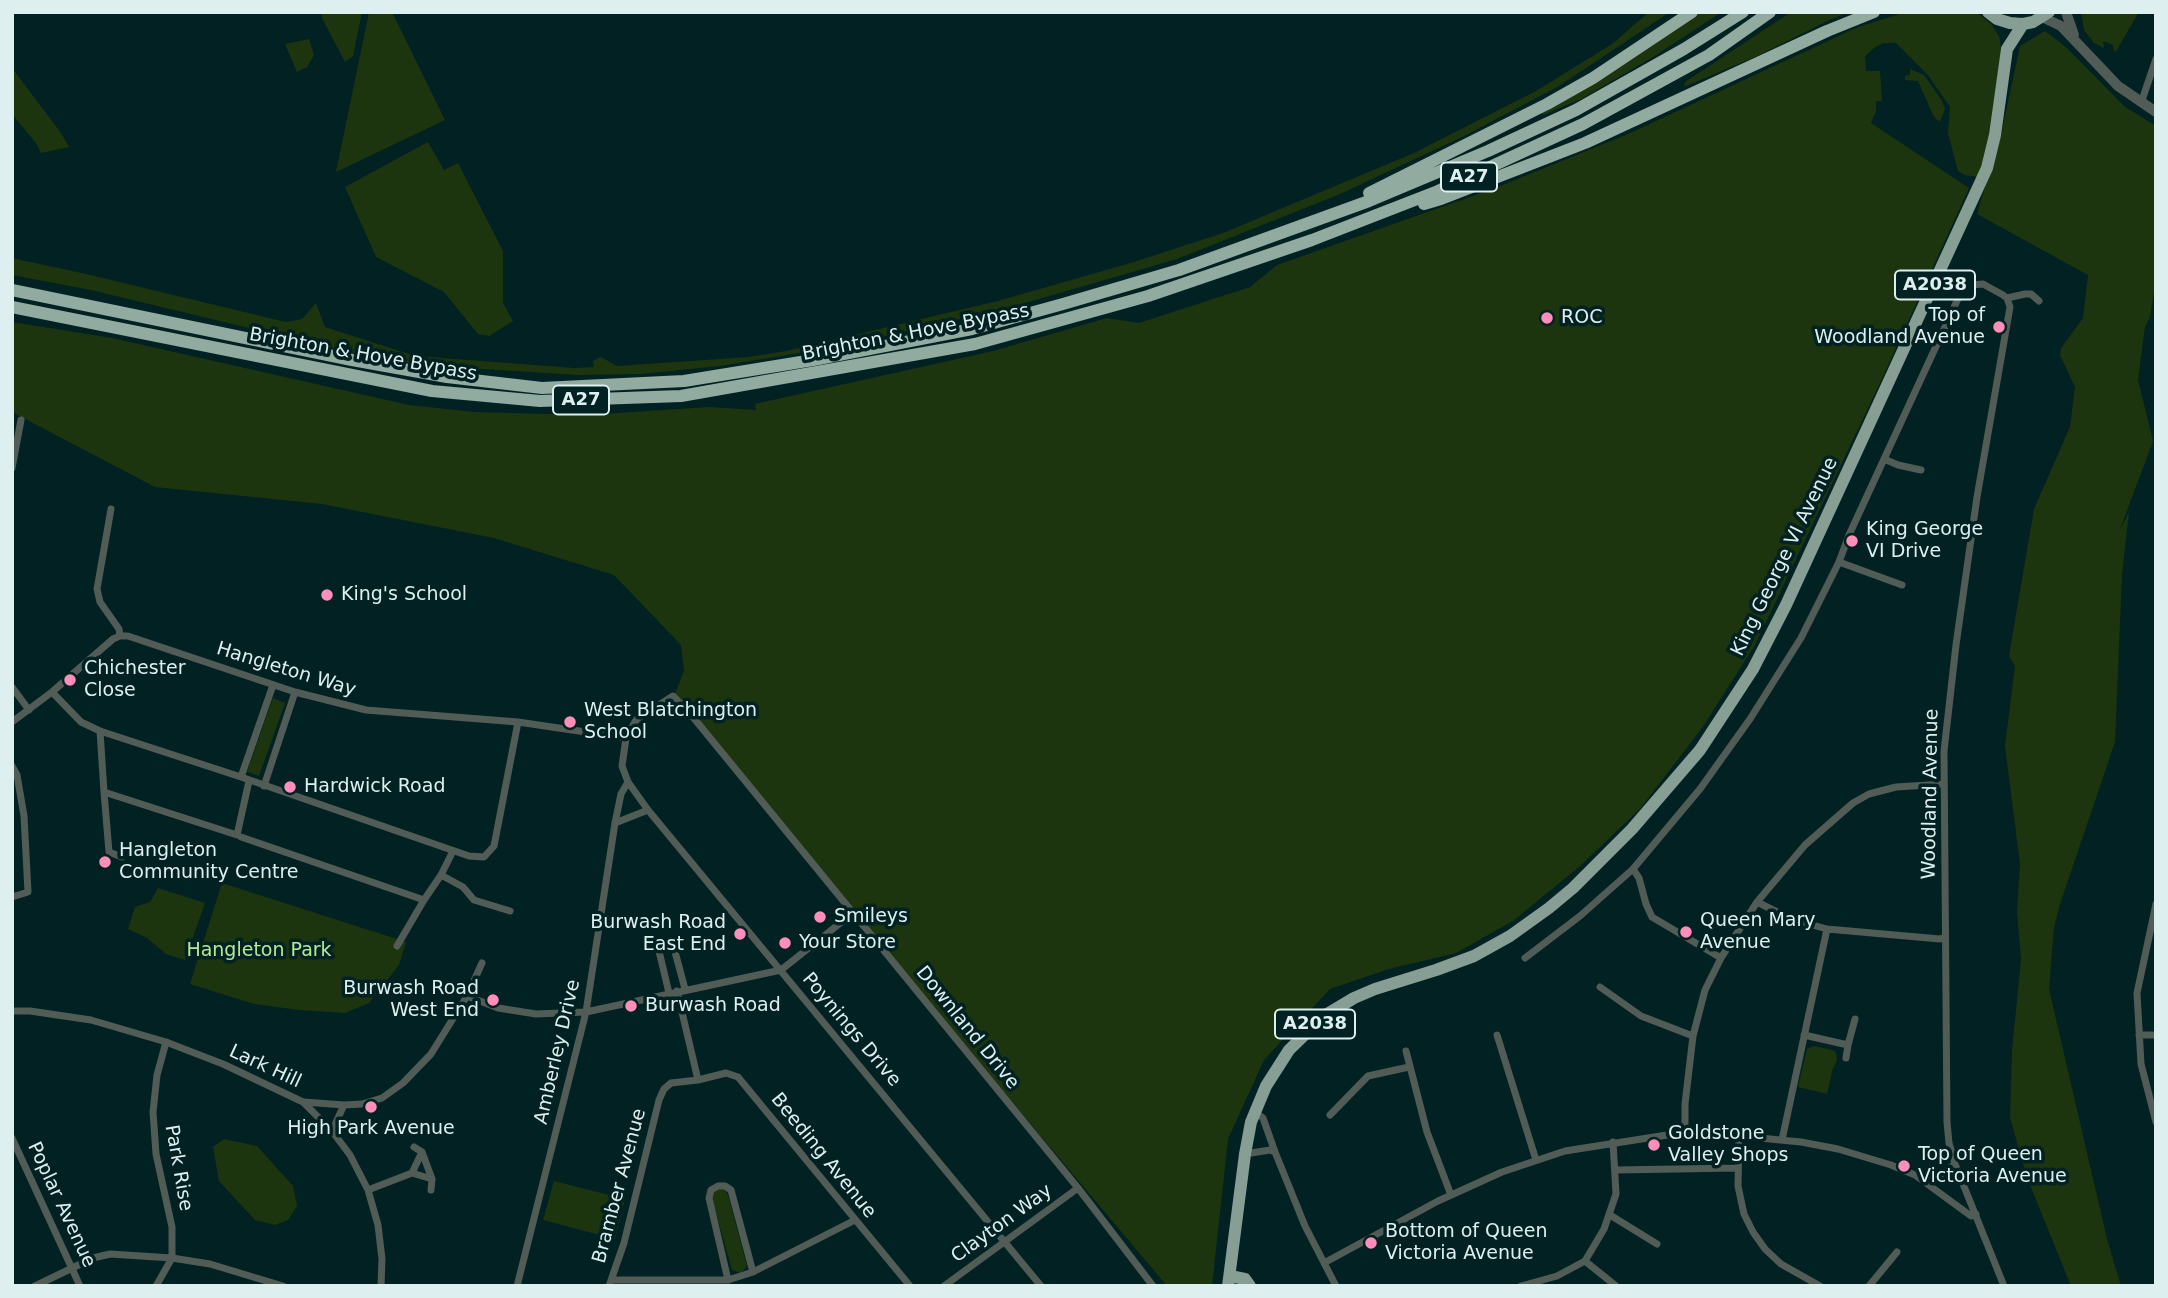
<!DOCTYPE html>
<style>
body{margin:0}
#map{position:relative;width:2168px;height:1298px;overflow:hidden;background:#022122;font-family:"DejaVu Sans",sans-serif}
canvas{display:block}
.frame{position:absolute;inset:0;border:14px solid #deefef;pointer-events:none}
</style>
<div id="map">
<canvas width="2168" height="1298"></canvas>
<div class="frame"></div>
</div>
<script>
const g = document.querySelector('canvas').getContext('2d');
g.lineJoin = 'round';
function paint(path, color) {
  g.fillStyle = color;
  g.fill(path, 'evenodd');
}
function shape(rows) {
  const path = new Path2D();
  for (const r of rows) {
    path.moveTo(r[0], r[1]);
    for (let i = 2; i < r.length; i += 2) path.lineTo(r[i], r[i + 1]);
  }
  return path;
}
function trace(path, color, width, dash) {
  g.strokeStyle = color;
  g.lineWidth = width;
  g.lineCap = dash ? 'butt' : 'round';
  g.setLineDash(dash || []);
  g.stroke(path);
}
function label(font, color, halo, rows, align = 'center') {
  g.font = font + ' "DejaVu Sans",sans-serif';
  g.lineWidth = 7;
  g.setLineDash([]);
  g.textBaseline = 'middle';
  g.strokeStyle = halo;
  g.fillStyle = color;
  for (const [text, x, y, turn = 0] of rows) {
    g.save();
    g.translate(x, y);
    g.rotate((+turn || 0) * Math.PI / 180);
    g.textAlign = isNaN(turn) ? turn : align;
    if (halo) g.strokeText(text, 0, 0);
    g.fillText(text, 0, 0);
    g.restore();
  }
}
paint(shape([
 [322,12,362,12,353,56,345,62,322,18],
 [369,12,392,12,445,120,336,172],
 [1649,12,1670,12,1559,86,1462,137,1340,194,1177,259,1008,308,842,346,720,366,641,374,578,375,419,365,365,356,91,290,12,275,12,258,86,274,286,322,302,319,316,303,325,327,415,356,574,368,594,367,593,361,601,357,617,366,749,357,786,351,998,301,1134,262,1223,233,1414,153,1536,91,1612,44],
 [1701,12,1722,12,1653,57,1581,99,1543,115,1542,112,1634,58],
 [1791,12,1850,12,1829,20,1757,56,1684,87,1685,82],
 [1906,12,1976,12,1991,24,1999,36,2001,48,1990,141,1978,177,1965,175,1958,171,1948,133,1950,107,1928,75,1896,43,1883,43,1874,48,1865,56,1866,71,1880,71,1882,101,1876,101,1876,111,1871,123,1969,188,1880,383,1755,645,1702,728,1639,810,1579,867,1513,921,1456,953,1389,969,1330,989,1264,1060,1228,1139,1212,1286,1167,1286,673,699,684,671,681,645,614,575,494,538,322,504,155,487,12,412,12,322,112,338,409,405,474,412,586,415,709,407,756,410,755,404,993,351,1107,318,1139,323,1250,287,1277,265,1493,189,1628,134,1858,27],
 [2081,12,2139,12,2115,53,2113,45,2103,41,2104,48,2094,43,2084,30],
 [2045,31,2066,47,2125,107,2156,126,2156,278,2150,317,2145,327,2138,380,2153,441,2119,532,2129,512,2122,574,2115,742,2061,901,2054,927,2049,989,2107,1239,2121,1286,2071,1286,2026,1175,2010,1117,2012,1051,2021,959,2017,911,2020,864,2005,746,2015,666,2009,656,2034,509,2070,427,2075,387,2060,355,2061,348,2083,318,2088,275,1977,214,2002,130,2020,46],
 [309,39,314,55,307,67,297,72,285,44],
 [12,68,61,133,69,147,41,153,36,143,17,120,12,114],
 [1910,69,1924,75,1941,99,1945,109,1940,122,1934,117,1918,81,1905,80,1905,76,1910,75],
 [428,142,444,170,458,163,503,251,503,303,513,321,489,336,478,334,444,292,376,257,345,187],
 [273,698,285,703,259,776,247,772],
 [222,883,406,942,399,965,369,1003,345,1013,299,1010,254,1004,190,984],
 [158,888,205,903,185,960,166,954,147,938,128,929,135,907,150,902],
 [1814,1046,1833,1050,1836,1053,1837,1061,1833,1068,1827,1094,1798,1087,1807,1049],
 [224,1139,257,1146,293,1186,297,1206,288,1220,275,1225,255,1220,219,1181,213,1147],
 [554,1181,625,1199,615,1239,543,1220],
 [724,1188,728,1195,747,1266,741,1273,732,1270,712,1198,714,1191]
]), '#1d350e');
trace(shape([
 [2141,103,2156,59],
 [2007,298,2025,294,2031,294,2039,301],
 [1884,459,1898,465,1921,470],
 [12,468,21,420],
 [111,509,97,589,100,602,119,629,120,636],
 [1839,562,1902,585],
 [12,687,29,710],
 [52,692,81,722,100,731,241,777,469,856,484,857,494,846,518,722],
 [12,722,52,692,113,639,120,636,128,636,295,692,366,710,518,722,626,738],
 [100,731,104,792,237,835,249,781],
 [12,766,17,775,24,816,28,892,12,897],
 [241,777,273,685],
 [264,786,295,692],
 [104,792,109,852,122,857],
 [615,823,648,810],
 [241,837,424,900,441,875,453,851],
 [441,875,463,887,474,900,510,911],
 [1757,902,1791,919,1827,929,1940,939,1945,937],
 [2156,904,2137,993,2141,1064,2156,1122],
 [397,946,424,900],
 [1525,958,1580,916,1633,869],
 [1721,958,1652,917,1646,904,1639,878,1633,869,1700,789,1750,719,1801,638,1839,562,1849,535,1962,290,1970,285,1983,284,2003,295,2007,298,2010,307,1977,497,1956,645,1944,751,1947,1122,1949,1143,1955,1164,2004,1286],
 [1600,987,1641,1016,1693,1036],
 [677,991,698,1080],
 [669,993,659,951,665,942,674,948,685,989],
 [467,996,498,1008,536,1014,586,1012,781,970,853,913],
 [12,1011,30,1011,91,1020,166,1042,223,1064,303,1102,332,1131,350,1155,368,1190,378,1225,382,1259,381,1286],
 [1497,1035,1536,1160],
 [1804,1035,1848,1045,1855,1019],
 [2139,1035,2156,1035],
 [1406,1051,1427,1132,1451,1195],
 [1846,1058,1848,1045],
 [304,1102,344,1105,362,1104,382,1098,403,1083,431,1054,467,996,482,963],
 [1255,1112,1263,1118,1275,1152],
 [1330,1115,1368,1076,1409,1067],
 [332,1131,344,1105],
 [1685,1134,1685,1104,1693,1036,1705,990,1721,958,1757,902,1805,845,1853,803,1869,794,1896,787,1944,784],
 [1739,1136,1738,1186,1744,1214,1753,1232,1765,1249,1781,1264,1820,1286],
 [12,1138,80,1286],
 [1782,1140,1827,929],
 [422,1152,432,1179,431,1190],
 [1245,1154,1270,1150,1275,1152,1305,1226,1336,1286],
 [1616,1170,1737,1168],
 [412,1173,432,1179],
 [1929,1184,1955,1164],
 [368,1190,412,1173,422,1152,414,1147],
 [1610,1215,1657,1244],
 [1585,1261,1616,1286],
 [1324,1263,1438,1201,1502,1172,1565,1151,1667,1135,1739,1136,1801,1142,1838,1149,1891,1165,1915,1175,1971,1216,1976,1214],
 [612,1280,728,1280,753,1272,855,1220],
 [728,1280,709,1198,711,1190,718,1186,725,1186,731,1190,753,1272],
 [35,1286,93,1258,110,1254,172,1258,210,1264,283,1286],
 [156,1286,172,1258,172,1227,156,1154,153,1112,157,1075,166,1042],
 [517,1286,586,1012,615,823,621,794,628,782],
 [609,1286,624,1243,659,1100,664,1089,671,1083,698,1080,726,1073,738,1077,910,1286],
 [944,1286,1078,1188],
 [1041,1286,648,810,628,782,622,766,626,738,636,720,673,696,688,711,1078,1188,1153,1286],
 [1521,1286,1557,1276,1585,1261,1604,1229,1616,1194,1613,1142],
 [1869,1286,1897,1252]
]), '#515c57', 7);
trace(shape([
 [2066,12,2074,35],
 [2042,17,2061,26,2118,86,2156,112]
]), '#515c57', 10);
trace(shape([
 [1988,12,1997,19,2010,23,2023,24,2033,22,2049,12],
 [1230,1276,1245,1279,1250,1286],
 [1228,1286,1245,1154,1251,1122,1266,1086,1289,1050,1324,1016,1354,998,1375,989,1436,970,1474,956,1510,936,1549,908,1573,888,1632,829,1700,750,1753,669,1786,605,1987,168,1995,135,2007,49,2023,24]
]), '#879e94', 12);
trace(shape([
 [1369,193,1547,104,1593,78,1692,12],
 [1424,204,1441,199,1585,143,1827,31,1874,12],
 [12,290,352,360,447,377,542,388,684,381,813,360,972,329,1063,304,1179,270,1369,201,1488,151,1576,110,1684,49,1743,12],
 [12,307,432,391,540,401,681,396,975,344,1148,296,1312,240,1438,191,1583,124,1709,55,1770,12]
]), '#92aba0', 12);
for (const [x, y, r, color] of [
 [1547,318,7,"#ff8ebb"],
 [1999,327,7,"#ff8ebb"],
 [1852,541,7,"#ff8ebb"],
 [327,595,7,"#ff8ebb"],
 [70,680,7,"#ff8ebb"],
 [570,722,7,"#ff8ebb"],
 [290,787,7,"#ff8ebb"],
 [105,862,7,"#ff8ebb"],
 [820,917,7,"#ff8ebb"],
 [1686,932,7,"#ff8ebb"],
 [740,934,7,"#ff8ebb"],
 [785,943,7,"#ff8ebb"],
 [493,1000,7,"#ff8ebb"],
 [631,1006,7,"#ff8ebb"],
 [371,1107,7,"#ff8ebb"],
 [1654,1145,7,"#ff8ebb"],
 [1904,1166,7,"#ff8ebb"],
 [1371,1243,7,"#ff8ebb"]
]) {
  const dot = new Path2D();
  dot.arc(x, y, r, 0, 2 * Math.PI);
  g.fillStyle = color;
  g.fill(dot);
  trace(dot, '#022122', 2.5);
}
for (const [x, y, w] of [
 [1469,177,56],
 [1935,285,80],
 [581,400,56],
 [1315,1024,80]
]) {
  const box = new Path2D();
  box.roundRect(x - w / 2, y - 14.5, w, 29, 5);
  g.fillStyle = '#022122';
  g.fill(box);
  trace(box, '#deefef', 2);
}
label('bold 18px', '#deefef', null, [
 ["A27",1469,177],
 ["A2038",1935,285],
 ["A27",581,400],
 ["A2038",1315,1024]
]);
label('19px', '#deefef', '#022122', [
 ["Top of",1985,316,"right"],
 ["Woodland Avenue",1985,338,"right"],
 ["ROC",1561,318],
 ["King George",1866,530],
 ["VI Drive",1866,552],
 ["King's School",341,595],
 ["Chichester",84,669],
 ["Close",84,691],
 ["West Blatchington",584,711],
 ["School",584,733],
 ["Hardwick Road",304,787],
 ["Hangleton",119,851],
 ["Community Centre",119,873],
 ["Smileys",834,917],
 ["Queen Mary",1700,921],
 ["Avenue",1700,943],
 ["Burwash Road",726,923,"right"],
 ["East End",726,945,"right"],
 ["Your Store",799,943],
 ["Burwash Road",479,989,"right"],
 ["West End",479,1011,"right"],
 ["Burwash Road",645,1006],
 ["High Park Avenue",371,1129,"center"],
 ["Goldstone",1668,1134],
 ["Valley Shops",1668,1156],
 ["Top of Queen",1918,1155],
 ["Victoria Avenue",1918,1177],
 ["Bottom of Queen",1385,1232],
 ["Victoria Avenue",1385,1254]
], 'left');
label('19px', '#deefef', '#022122', [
 ["Brighton & Hove Bypass",916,333,-11],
 ["Brighton & Hove Bypass",363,355,10],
 ["King George VI Avenue",1785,557,-64],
 ["Hangleton Way",286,670,17],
 ["Woodland Avenue",1931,794,-89],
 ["Downland Drive",967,1028,51],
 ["Poynings Drive",851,1030,50],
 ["Amberley Drive",558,1052,-77],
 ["Lark Hill",265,1067,25],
 ["Beeding Avenue",823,1156,51],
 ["Park Rise",178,1168,80],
 ["Bramber Avenue",620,1186,-75],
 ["Poplar Avenue",61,1205,65],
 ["Clayton Way",1002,1224,-36]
]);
label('19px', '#b2ea95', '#022122', [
 ["Hangleton Park",259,951]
]);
</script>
